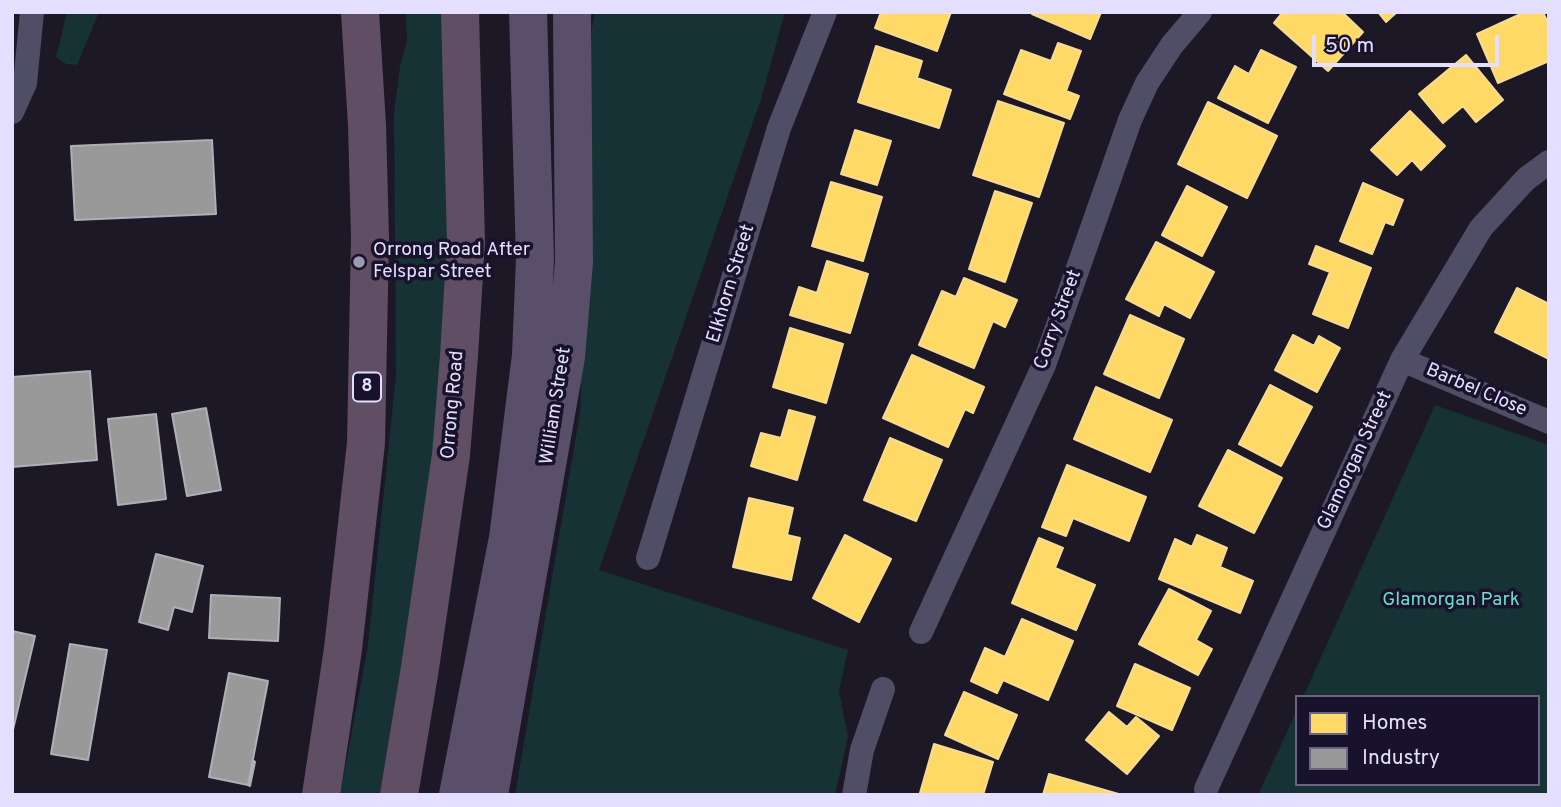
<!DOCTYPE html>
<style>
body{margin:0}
#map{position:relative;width:1561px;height:807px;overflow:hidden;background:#1c1826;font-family:Overpass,sans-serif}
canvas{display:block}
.frame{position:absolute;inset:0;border:14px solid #e4dffe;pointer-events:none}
.legend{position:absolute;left:1295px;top:695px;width:245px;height:91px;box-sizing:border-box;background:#18122c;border:2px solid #6a6480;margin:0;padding:9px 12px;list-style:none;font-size:21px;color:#e4dffe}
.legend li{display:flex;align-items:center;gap:14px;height:35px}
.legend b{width:35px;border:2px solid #6a6480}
.scale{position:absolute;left:1312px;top:35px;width:187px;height:32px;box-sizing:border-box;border:4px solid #e4dffe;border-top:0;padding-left:9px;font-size:21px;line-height:24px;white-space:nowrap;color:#e4dffe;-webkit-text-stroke:5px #18122c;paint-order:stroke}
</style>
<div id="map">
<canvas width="1561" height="807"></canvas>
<div class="frame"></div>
<ul class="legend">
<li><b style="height:19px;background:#ffd966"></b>Homes</li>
<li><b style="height:19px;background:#999"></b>Industry</li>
</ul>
<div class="scale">50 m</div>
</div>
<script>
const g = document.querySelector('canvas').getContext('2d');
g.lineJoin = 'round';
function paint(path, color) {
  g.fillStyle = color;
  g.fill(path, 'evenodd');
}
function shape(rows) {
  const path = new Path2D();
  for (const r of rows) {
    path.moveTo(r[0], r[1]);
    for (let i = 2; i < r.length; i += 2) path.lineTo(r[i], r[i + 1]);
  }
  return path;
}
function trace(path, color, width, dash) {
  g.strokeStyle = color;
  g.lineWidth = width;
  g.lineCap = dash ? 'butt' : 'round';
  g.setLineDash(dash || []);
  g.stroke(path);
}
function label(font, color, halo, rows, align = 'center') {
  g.font = font + ' Overpass,sans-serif';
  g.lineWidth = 7;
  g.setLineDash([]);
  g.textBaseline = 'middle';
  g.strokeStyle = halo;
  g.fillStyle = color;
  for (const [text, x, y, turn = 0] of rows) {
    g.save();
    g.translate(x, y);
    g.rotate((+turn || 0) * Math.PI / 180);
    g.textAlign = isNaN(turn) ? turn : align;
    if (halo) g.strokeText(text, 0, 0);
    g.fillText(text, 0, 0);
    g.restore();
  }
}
paint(shape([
 [67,12,99,12,77,65,66,64,56,57],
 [406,12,445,12,455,236,433,509,380,795,340,795,368,645,396,375,394,113,400,66,407,41],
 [595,12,785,12,761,99,599,570,848,650,839,691,848,737,835,795,515,795,580,413,592,28],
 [1435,405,1549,445,1549,795,1258,795,1297,710,1297,784,1538,784,1538,697,1303,697]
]), '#163234');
const homes = shape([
 [881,12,951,12,937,51,875,28,881,12],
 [1033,12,1101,12,1090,39,1032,14,1033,12],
 [1283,12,1342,12,1363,32,1328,71,1274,23,1283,12],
 [1378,12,1397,12,1386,22,1378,12],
 [1525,12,1543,12,1549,26,1549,61,1498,83,1477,34,1525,12],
 [1058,43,1081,51,1066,91,1079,96,1070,119,1004,94,1021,50,1051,61,1058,43],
 [876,46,922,61,917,78,951,90,939,128,858,102,876,46],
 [1261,50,1296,67,1268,123,1218,98,1235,66,1249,74,1261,50],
 [1466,55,1503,100,1476,122,1463,106,1443,123,1419,94,1466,55],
 [998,101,1064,123,1039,197,973,175,998,101],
 [1208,102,1277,136,1247,198,1178,164,1208,102],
 [1410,111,1445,146,1421,170,1412,160,1397,175,1371,150,1410,111],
 [855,130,891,141,877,185,841,174,855,130],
 [831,182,882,197,863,261,812,246,831,182],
 [1363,183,1403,200,1393,225,1385,222,1372,254,1340,241,1363,183],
 [1187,186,1227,207,1202,256,1162,235,1187,186],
 [995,191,1032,203,1005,282,969,269,995,191],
 [1156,242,1214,272,1190,318,1164,304,1159,316,1126,299,1156,242],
 [1316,246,1371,268,1348,328,1313,314,1330,272,1309,264,1316,246],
 [827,261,868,274,850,333,790,315,799,287,817,293,827,261],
 [964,278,1017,300,1005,327,993,321,974,368,919,345,942,291,956,297,964,278],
 [1517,288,1549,304,1549,359,1495,332,1517,288],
 [1130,315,1184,339,1159,398,1104,374,1130,315],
 [790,328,843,344,826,403,773,387,790,328],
 [1293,335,1314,346,1319,336,1340,348,1317,392,1275,370,1293,335],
 [912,355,984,387,973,413,965,409,948,447,883,418,912,355],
 [1270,385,1312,407,1281,466,1239,444,1270,385],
 [1096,387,1172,420,1150,472,1074,439,1096,387],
 [789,410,815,417,797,480,751,466,761,433,781,438,789,410],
 [890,438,942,460,916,521,864,500,890,438],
 [1228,450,1282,478,1254,533,1199,506,1228,450],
 [1067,465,1146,497,1129,541,1073,518,1066,536,1042,527,1067,465],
 [749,498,793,508,787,535,800,538,791,580,733,567,749,498],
 [845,535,891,559,859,622,813,598,845,535],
 [1197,535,1227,548,1220,567,1253,581,1240,613,1159,579,1175,539,1192,547,1197,535],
 [1039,538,1063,548,1055,568,1095,585,1076,630,1012,603,1039,538],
 [1169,589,1211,611,1196,640,1212,649,1198,675,1139,644,1169,589],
 [1022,619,1073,641,1048,700,1003,680,997,693,971,681,985,648,1005,657,1022,619],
 [1135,664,1190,688,1172,730,1117,706,1135,664],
 [964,692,1017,715,998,759,945,735,964,692],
 [1109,712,1127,727,1136,717,1159,736,1127,774,1086,740,1109,712],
 [934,744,993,762,983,795,927,795,920,793,934,744],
 [1049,774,1122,795,1043,795,1049,774]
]);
paint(homes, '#ffd966');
trace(homes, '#f7db94', 2);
const industry = shape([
 [212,140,216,214,75,220,71,146,212,140],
 [90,371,97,460,12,467,12,377,90,371],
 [206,408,221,490,187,496,172,414,206,408],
 [156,414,166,499,118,505,108,419,156,414],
 [156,554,203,566,192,612,174,607,168,630,139,622,156,554],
 [211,595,280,598,278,641,209,638,211,595],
 [12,631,35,636,12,734,12,631],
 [70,644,107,650,88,760,51,754,70,644],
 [229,673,268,681,248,785,209,777,229,673],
 [254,761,255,762,250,786,248,785,254,761]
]);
paint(industry, '#999');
trace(industry, '#b0aeb7', 2);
trace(shape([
 [12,112,25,83,32,12],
 [1402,360,1549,422],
 [648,558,779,128,825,12],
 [921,632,1044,365,1130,120,1147,83,1172,45,1200,12],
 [1206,789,1402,360,1481,228,1526,179,1549,162],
 [854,795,862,750,883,689]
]), '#504e67', 24);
trace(shape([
 [458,795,508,538,531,355,535,259,528,12],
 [489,795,566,357,574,262,572,12]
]), '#5a4f6b', 38);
trace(shape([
 [321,795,343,649,366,443,370,237,367,125,360,12],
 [399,795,420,668,451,455,459,356,466,242,460,12]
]), '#604e64', 38);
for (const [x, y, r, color] of [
 [359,262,7,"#9e99b2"]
]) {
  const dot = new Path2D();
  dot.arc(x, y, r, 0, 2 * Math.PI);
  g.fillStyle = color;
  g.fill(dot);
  trace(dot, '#18122c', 2.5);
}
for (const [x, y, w] of [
 [367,387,28]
]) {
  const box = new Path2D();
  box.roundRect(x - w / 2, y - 14.5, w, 29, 5);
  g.fillStyle = '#18122c';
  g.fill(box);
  trace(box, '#e4dffe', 2);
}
label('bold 18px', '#e4dffe', null, [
 ["8",367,387]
]);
label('19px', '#e4dffe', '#18122c', [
 ["Orrong Road After",373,251],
 ["Felspar Street",373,273]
], 'left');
label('19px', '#e4dffe', '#18122c', [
 ["Elkhorn Street",732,284,-73],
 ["Corry Street",1059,320,-70],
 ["Barbel Close",1476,391,23],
 ["Orrong Road",454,405,-85],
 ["William Street",557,406,-81],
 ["Glamorgan Street",1356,461,-65]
]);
label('19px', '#6adfc7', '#18122c', [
 ["Glamorgan Park",1451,601]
]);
</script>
